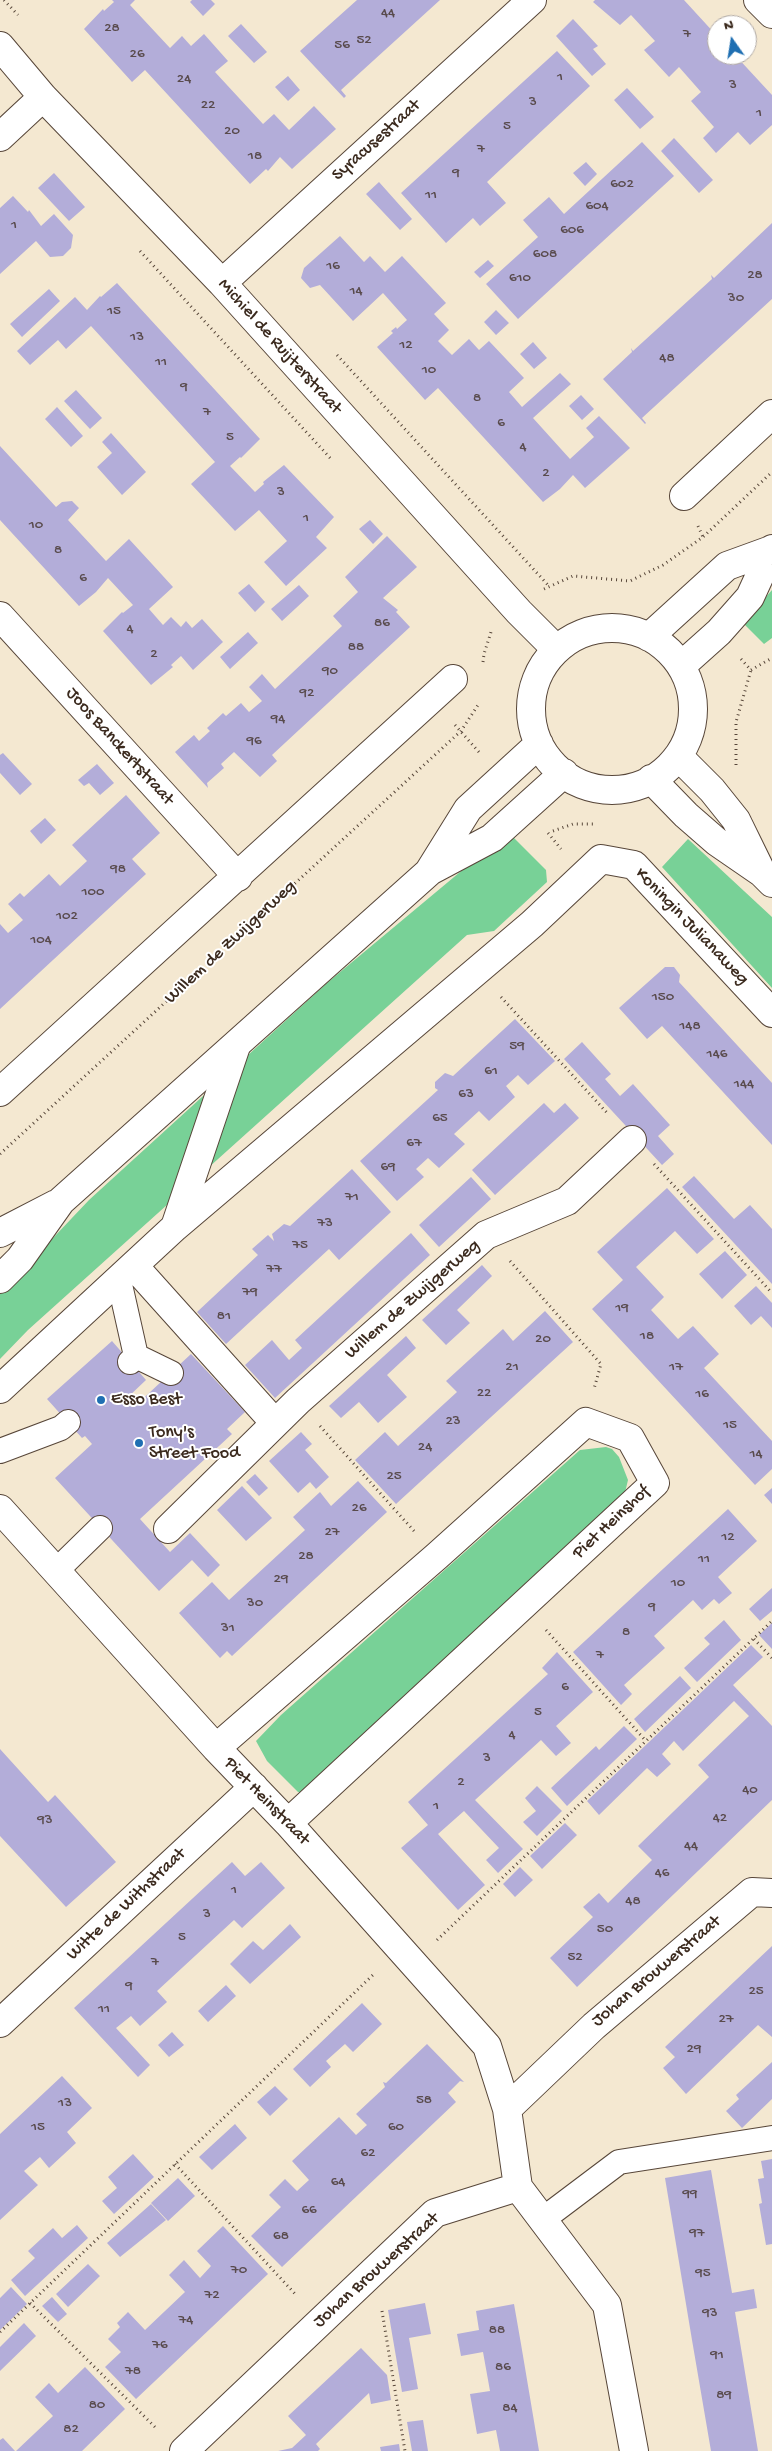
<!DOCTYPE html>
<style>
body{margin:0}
#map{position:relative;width:772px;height:2451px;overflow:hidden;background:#f4e8d1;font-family:"Gochi Hand",sans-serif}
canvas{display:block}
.north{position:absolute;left:707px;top:15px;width:50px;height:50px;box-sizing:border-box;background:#fff;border:1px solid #b1aaa5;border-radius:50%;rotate:347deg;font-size:14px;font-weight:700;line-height:20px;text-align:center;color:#3b2a1e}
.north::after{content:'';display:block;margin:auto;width:18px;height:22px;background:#1f6fb2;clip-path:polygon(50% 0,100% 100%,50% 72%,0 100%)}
</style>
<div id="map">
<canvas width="772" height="2451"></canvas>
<div class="north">N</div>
</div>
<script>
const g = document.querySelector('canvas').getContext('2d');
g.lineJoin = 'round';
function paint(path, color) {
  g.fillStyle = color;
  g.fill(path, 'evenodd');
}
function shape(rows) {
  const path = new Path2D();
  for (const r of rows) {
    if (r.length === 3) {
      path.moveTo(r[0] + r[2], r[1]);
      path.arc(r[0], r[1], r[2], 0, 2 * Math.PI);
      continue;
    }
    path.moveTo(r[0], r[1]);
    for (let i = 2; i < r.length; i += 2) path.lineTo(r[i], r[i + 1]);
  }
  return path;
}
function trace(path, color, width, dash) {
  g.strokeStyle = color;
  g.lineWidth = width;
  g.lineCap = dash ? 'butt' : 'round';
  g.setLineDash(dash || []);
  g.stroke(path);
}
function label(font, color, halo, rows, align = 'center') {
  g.font = font + ' "Gochi Hand",sans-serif';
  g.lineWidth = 4;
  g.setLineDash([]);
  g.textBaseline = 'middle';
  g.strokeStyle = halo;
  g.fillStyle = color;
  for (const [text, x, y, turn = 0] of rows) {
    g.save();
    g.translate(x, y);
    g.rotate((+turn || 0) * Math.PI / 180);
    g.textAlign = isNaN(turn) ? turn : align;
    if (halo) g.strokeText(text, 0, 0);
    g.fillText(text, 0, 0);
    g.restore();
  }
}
paint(shape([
 [772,590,772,638,764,644,743,623],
 [508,832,546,870,547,882,494,931,467,935,28,1330,0,1359,0,1294,89,1200,327,983],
 [688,839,772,917,772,988,662,867],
 [606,1447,612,1449,619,1457,628,1480,622,1505,309,1795,298,1792,267,1761,256,1741,281,1715,580,1450]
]), '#78d197');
paint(shape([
 [112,0,135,0,130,5,170,48,182,36,191,46,204,34,228,61,215,72,263,124,274,114,289,130,314,106,336,129,292,169,280,157,268,171,266,169,250,184,145,70,132,82,84,29,103,9,104,11,114,2],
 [192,0,211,0,215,4,203,16,190,2],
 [357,0,440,0,341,90,346,96,344,98,300,51],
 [595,0,684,0,717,36,717,55,735,55,772,95,772,125,750,145,738,132,716,153,703,138,714,127,691,101,701,92,679,67,669,77,644,50,655,41,631,15,620,25,593,2],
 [573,19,598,46,593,49,606,64,592,76,556,36],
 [241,24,267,52,254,63,228,36],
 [557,51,590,86,487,182,506,203,480,226,473,218,446,243,401,193],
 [288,76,300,90,288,101,275,87],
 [627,88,654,117,640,129,614,100],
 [674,138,713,180,699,193,661,151],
 [642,142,674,176,518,319,486,284,538,237,523,220,549,197,564,214],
 [586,162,597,174,585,186,573,173],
 [54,173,85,207,69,221,38,188],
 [379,182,412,219,400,230,366,194],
 [13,196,28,212,29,210,41,226,54,214,73,235,71,248,63,256,50,257,36,241,0,274,0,208],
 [772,223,772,299,642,418,646,423,645,424,603,379,632,352,631,348,633,351,712,279,711,275,714,278],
 [340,236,364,262,370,256,385,272,402,256,446,303,434,314,449,330,438,341,452,355,469,339,479,350,489,341,524,378,509,392,522,407,560,373,571,384,533,418,570,459,594,437,586,428,599,416,630,448,585,488,573,475,560,489,543,502,438,388,425,400,377,347,393,333,391,331,396,327,397,329,407,320,383,293,353,321,320,285,310,288,301,278,304,268],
 [488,260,494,266,480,278,474,272],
 [117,283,260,439,241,458,240,457,230,466,255,492,264,484,263,482,284,465,334,517,316,537,327,548,286,586,264,562,287,541,259,510,235,531,191,484,215,462,91,326,66,349,58,340,30,365,17,351,75,297,87,310,100,296,101,297],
 [49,289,60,301,22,337,10,324],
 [496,310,509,323,496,335,484,322],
 [533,342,547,358,534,369,520,354],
 [76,390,102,418,90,429,64,401],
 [581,395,594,409,582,420,569,406],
 [57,407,83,436,71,447,45,419],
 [111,433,146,472,122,495,97,467,112,453,102,442],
 [0,446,56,507,62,502,72,501,79,508,68,520,106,561,129,539,152,564,173,587,149,609,163,625,171,617,181,627,186,621,192,628,202,619,223,642,193,670,181,656,171,665,173,667,151,685,103,631,122,612,123,613,133,605,108,578,96,592,79,606,0,520],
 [370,520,383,534,373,544,359,529],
 [387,536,417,567,383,598,398,610,396,612,410,627,272,755,277,761,260,777,234,752,221,764,224,768,207,783,208,788,175,752,194,735,199,741,210,731,207,728,223,713,226,716,241,703,249,712,262,701,249,687,262,674,275,689,342,626,333,616,358,592,345,577],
 [249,584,265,602,255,612,238,593],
 [299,585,309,596,282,621,271,609],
 [248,632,258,643,230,669,220,657],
 [3,753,32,784,20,795,0,773,0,755],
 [97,764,114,783,100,795,89,783,84,786,78,780],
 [126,795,160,833,132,859,146,874,0,1009,0,924,8,933,23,920,8,904,20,893,24,897,49,874,60,886,87,861,72,845],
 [45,818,56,830,41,844,30,831],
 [665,967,674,967,680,975,679,982,772,1083,772,1145,662,1026,647,1039,619,1008],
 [515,1019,555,1061,528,1085,518,1075,506,1086,515,1097,489,1121,479,1111,454,1134,465,1144,439,1168,428,1158,416,1169,424,1177,397,1201,360,1161,438,1090,435,1088,435,1082,445,1073,453,1076],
 [582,1042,611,1074,605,1079,620,1096,633,1084,670,1125,658,1136,674,1154,662,1165,564,1059],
 [544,1103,554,1113,565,1103,579,1118,495,1195,472,1170],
 [352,1169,391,1212,339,1260,329,1249,226,1344,197,1312,258,1255,252,1249,268,1235,274,1241,272,1234,284,1224,290,1226],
 [694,1176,734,1219,750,1205,772,1229,772,1284,682,1187],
 [471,1177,491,1199,439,1247,419,1225],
 [667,1188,714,1239,697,1254,675,1231,636,1267,664,1297,651,1310,678,1339,693,1326,719,1354,704,1368,772,1441,772,1469,755,1485,592,1309,623,1280,597,1252],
 [411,1233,430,1255,275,1398,245,1365,272,1340,289,1360,302,1348,295,1340],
 [725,1251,747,1275,722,1299,699,1274],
 [482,1265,492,1276,457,1310,470,1323,446,1345,422,1320],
 [756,1286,772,1303,772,1328,761,1316,751,1325,734,1306],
 [545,1311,573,1342,396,1504,355,1460,385,1432,398,1446,457,1392,446,1381,503,1329,513,1341],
 [406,1336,416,1348,387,1375,407,1397,378,1423,359,1402,341,1418,329,1406],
 [112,1341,146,1380,126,1399,134,1407,191,1354,245,1412,227,1429,232,1434,140,1519,170,1552,190,1533,220,1565,208,1577,192,1560,159,1591,55,1478,92,1444,85,1436,82,1438,47,1399],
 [301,1432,312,1444,305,1450,329,1477,316,1489,310,1482,298,1493,269,1461],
 [255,1474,268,1488,259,1496,246,1482],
 [358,1481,387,1512,232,1656,227,1651,220,1658,179,1613,212,1582,229,1600,305,1530,293,1517,320,1492,331,1506],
 [242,1486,272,1518,246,1541,217,1510],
 [772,1488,772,1504,764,1495],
 [728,1509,757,1541,718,1577,732,1593,719,1604,714,1599,702,1610,693,1600,654,1636,665,1648,624,1685,632,1694,621,1705,573,1652],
 [772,1588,772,1611,760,1621,749,1609],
 [724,1620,741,1640,697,1682,684,1668,710,1644,704,1638],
 [772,1623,772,1649,759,1635],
 [751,1645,763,1657,733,1685,772,1726,772,1800,577,1987,550,1958,593,1917,583,1907,599,1893,608,1903,652,1860,638,1846,709,1777,698,1765,749,1716,734,1701,683,1751,674,1741,662,1754,671,1764,657,1777,647,1768,599,1815,587,1801],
 [557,1652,593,1692,556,1726,571,1743,556,1756,541,1740,475,1800,523,1849,498,1873,486,1860,499,1848,464,1811,438,1834,485,1885,458,1910,401,1848,428,1825,408,1802,548,1674,542,1668],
 [680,1676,691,1688,645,1732,634,1719],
 [624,1726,637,1739,567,1806,551,1788,596,1746,599,1750],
 [0,1749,48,1802,55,1795,116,1862,66,1907,0,1836],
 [537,1786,562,1811,537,1836,523,1822,536,1811,525,1798],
 [565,1823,577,1835,542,1869,530,1856],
 [232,1862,245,1876,261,1862,285,1888,242,1928,234,1920,157,1991,167,2002,140,2026,131,2016,116,2028,150,2065,138,2077,74,2008],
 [520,1867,533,1880,515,1897,503,1884],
 [290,1924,301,1937,250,1984,230,1964,253,1941,263,1950],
 [772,1946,772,2037,758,2025,686,2094,663,2068,675,2057,665,2047],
 [226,1985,236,1996,208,2022,198,2011],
 [362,2003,382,2024,353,2052,345,2044,326,2061,331,2067,310,2087,293,2069],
 [172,2032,184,2045,169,2057,158,2045],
 [427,2044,464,2082,460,2081,448,2093,456,2102,282,2267,251,2236,281,2207,269,2195,285,2179,297,2191,309,2180,292,2161,339,2117,356,2135,367,2125,356,2114,385,2087,383,2082,386,2083],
 [772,2062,772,2099,742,2128,726,2111,739,2099,736,2095],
 [62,2076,92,2108,67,2132,76,2143,49,2168,40,2157,24,2171,38,2185,0,2220,0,2134],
 [275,2086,288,2099,270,2116,257,2102],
 [235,2124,247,2138,212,2170,199,2157],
 [133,2154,154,2177,114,2214,102,2201,117,2188,108,2177],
 [772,2159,772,2244,766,2245,759,2204,762,2203,758,2179,764,2178,761,2161],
 [711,2170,732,2293,754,2289,757,2308,735,2312,758,2451,711,2451,692,2340,665,2178],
 [178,2178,195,2196,168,2221,151,2203],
 [151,2204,166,2220,120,2257,107,2243],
 [77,2225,88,2238,25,2296,11,2280,35,2258,28,2251,53,2228,62,2238],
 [223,2226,268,2274,136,2399,105,2367,121,2352,108,2339,120,2327,117,2323,128,2312,145,2330,185,2292,169,2275,184,2260,200,2278,211,2266,197,2251],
 [88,2264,100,2276,68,2307,56,2294],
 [11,2287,27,2304,0,2330,0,2298],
 [52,2297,67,2314,58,2322,42,2306],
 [425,2303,431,2334,409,2338,418,2389,402,2392,388,2310],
 [514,2304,521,2344,539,2451,500,2451,496,2430,477,2434,470,2394,490,2391,483,2352,461,2356,457,2334,479,2330,476,2311],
 [24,2323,36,2336,0,2371,0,2347],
 [361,2348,387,2375,391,2400,371,2404,369,2393,316,2444,320,2449,318,2451,278,2451,292,2448,306,2435,288,2416],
 [85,2367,125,2409,82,2451,16,2451,53,2416,35,2397,49,2383,58,2393],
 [423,2420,428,2451,412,2451,407,2422],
 [3,2438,15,2451,0,2451,0,2440],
 [399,2444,400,2451,381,2451,380,2447]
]), '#b3add9');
const lane = shape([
 [119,1280,136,1356,130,1362],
 [136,1356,171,1373],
 [0,1451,61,1428,68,1422],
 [56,1571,100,1528],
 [542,2220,619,2162,772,2138]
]);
const street = shape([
 [758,0,772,14],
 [0,46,43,97,222,283,519,612,556,649],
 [0,137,43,97],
 [222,283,532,0],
 [684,496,772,414],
 [0,616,238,877],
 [0,1092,453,679],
 [175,1227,236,1046],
 [134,1266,275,1423],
 [0,1389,175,1227,532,924,601,859,634,865,772,1013],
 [0,1509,216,1748,288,1823,487,2046,507,2109,518,2187,435,2213,184,2451],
 [168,1529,298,1401,486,1235,567,1201,632,1140],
 [216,1748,437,1556,586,1422,630,1438,655,1483,288,1823],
 [0,2023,254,1787],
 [507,2109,594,2026,752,1892,772,1893],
 [518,2187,607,2305,634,2451]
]);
const secondary = shape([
 [612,709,81],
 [649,637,727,566,771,550],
 [681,666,719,632,750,597,772,549],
 [678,756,712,790,736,820,761,871],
 [651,779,686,815,717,842,762,873,772,883],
 [430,870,468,809,539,744],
 [0,1233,56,1204],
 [0,1279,20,1259,61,1201,430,871,492,838,564,773]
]);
trace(lane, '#574639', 26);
trace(street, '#574639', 30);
trace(secondary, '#574639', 30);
trace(shape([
 [4,0,18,15],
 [140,251,332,460],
 [337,355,548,585],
 [698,526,703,537],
 [544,589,573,576,630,581,663,565,703,537,772,472],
 [741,659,751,670],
 [483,662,484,654,491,632],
 [751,670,772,658],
 [455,725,479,752],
 [736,765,736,722,751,670],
 [553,831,573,824,593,824],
 [548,833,561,849],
 [501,997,609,1115],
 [0,1154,461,731,478,705],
 [654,1164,772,1293],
 [510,1261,601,1364,594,1389],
 [320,1426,414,1531],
 [546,1630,646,1741],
 [754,1639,772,1658],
 [437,1940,772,1621],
 [175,2164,297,2296],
 [30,2303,157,2429],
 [382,2311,405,2451],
 [0,2332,375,1973]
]), '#574639', 3, [1, 4]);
trace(lane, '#fff', 24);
trace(street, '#fff', 28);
trace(secondary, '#fff', 28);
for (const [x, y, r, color] of [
 [101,1400,5,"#1f6fb2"],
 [139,1443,5,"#1f6fb2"]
]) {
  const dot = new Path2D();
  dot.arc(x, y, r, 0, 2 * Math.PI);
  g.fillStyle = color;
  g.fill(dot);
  trace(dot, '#fff', 2);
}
label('15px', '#594b4d', null, [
 ["44",388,14],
 ["28",112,29],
 ["7",687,35],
 ["52",364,41],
 ["56",342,46],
 ["26",137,55],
 ["1",560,78],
 ["24",184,80],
 ["3",733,86],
 ["3",533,103],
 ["22",208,106],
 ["1",759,114],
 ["5",507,127],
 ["20",232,132],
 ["7",481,150],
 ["18",255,157],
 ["9",456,174],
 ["602",622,185],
 ["11",431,196],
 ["604",597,207],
 ["1",14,226],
 ["606",572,231],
 ["608",545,255],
 ["16",333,267],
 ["28",755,276],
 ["610",520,279],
 ["14",356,292],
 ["30",736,299],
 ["15",114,312],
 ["13",137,338],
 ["12",406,346],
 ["48",667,359],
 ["11",161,363],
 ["10",429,371],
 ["9",184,388],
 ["8",477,399],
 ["7",207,413],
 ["6",501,424],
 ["5",230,438],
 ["4",523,448],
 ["2",546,474],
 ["3",281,493],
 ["1",306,519],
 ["10",36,526],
 ["8",58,551],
 ["6",83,579],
 ["86",382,624],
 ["4",130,630],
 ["88",356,648],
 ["2",154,655],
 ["90",330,672],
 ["92",307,694],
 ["94",278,720],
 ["96",254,742],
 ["98",118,870],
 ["100",93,893],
 ["102",67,917],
 ["104",41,941],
 ["150",663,998],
 ["148",690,1027],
 ["59",517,1047],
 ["146",717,1055],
 ["61",491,1072],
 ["144",744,1085],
 ["63",466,1095],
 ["65",440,1119],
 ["67",414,1144],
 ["69",388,1168],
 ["71",352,1198],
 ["73",325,1224],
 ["75",300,1246],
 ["77",274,1270],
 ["79",250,1293],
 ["19",622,1309],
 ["81",224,1317],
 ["18",647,1337],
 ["20",543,1340],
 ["21",512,1368],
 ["17",676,1368],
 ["22",484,1394],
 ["16",702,1395],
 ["23",453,1422],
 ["15",730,1426],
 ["24",425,1448],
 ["14",756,1455],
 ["25",394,1477],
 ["26",359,1509],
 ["27",332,1533],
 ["12",728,1538],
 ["28",306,1557],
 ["11",704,1560],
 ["29",281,1580],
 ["10",678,1584],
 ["30",255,1604],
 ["9",652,1608],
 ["31",228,1629],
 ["8",626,1633],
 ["7",600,1656],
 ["6",565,1688],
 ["5",538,1713],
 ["4",512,1736],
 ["3",487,1759],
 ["2",461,1783],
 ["40",750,1791],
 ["1",436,1807],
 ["42",720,1819],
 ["93",45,1821],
 ["44",691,1847],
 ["46",662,1874],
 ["1",234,1891],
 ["48",633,1902],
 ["3",207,1915],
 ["50",605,1930],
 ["5",182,1938],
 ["52",575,1958],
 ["7",155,1963],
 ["9",129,1987],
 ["25",756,1992],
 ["11",104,2010],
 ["27",726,2020],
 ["29",694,2050],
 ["58",424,2101],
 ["13",65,2104],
 ["15",38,2128],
 ["60",396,2128],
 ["62",368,2154],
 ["64",338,2183],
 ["99",690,2195],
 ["66",309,2211],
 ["97",697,2234],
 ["68",281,2237],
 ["70",239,2271],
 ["95",703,2274],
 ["72",212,2296],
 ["93",710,2314],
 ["74",186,2321],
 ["88",497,2331],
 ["76",160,2346],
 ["91",717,2356],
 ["86",503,2368],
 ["78",133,2372],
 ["89",724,2396],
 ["80",97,2406],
 ["84",510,2409],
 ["82",71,2430]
]);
label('18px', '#3b2a1e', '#fff', [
 ["Syracusestraat",377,141,-42],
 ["Michiel de Ruijterstraat",279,347,48],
 ["Joos Banckertstraat",119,747,48],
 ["Koningin Julianaweg",691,927,46],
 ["Willem de Zwijgerweg",231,943,-43],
 ["Willem de Zwijgerweg",413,1300,-41],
 ["Piet Heinshof",612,1523,-43],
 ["Piet Heinstraat",266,1802,46],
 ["Witte de Withstraat",127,1905,-43],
 ["Johan Brouwerstraat",657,1972,-40],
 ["Johan Brouwerstraat",377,2271,-42]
]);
label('18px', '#3b2a1e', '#fff', [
 ["Esso Best",111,1400],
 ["Tony's",149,1433],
 ["Street Food",149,1454]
], 'left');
</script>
